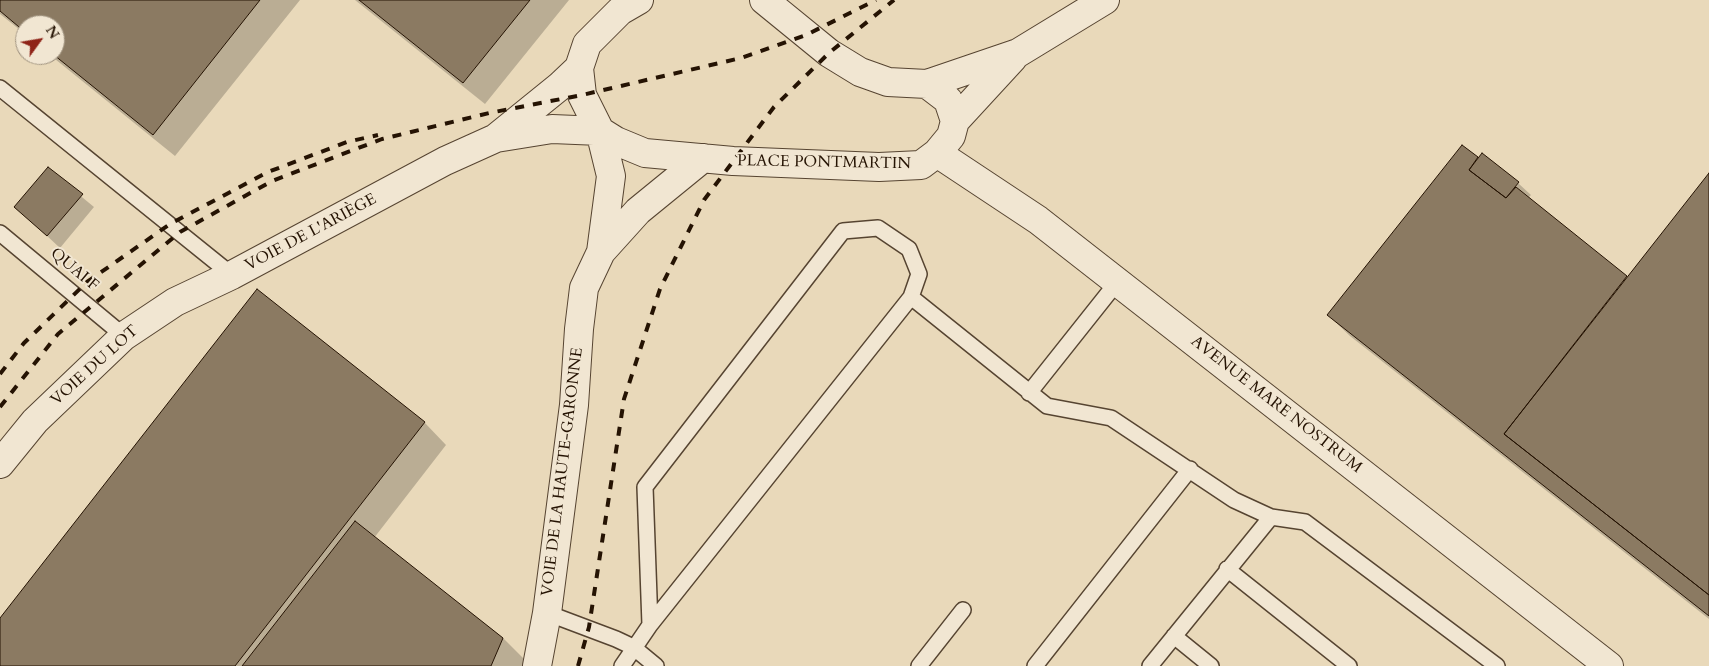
<!DOCTYPE html>
<meta charset="utf-8">
<style>
body{margin:0}
#map{position:relative;width:1709px;height:666px;overflow:hidden;background:#e9d9ba;font-family:Cardo,serif}
canvas{display:block}
.north{position:absolute;left:15px;top:15px;width:50px;height:50px;box-sizing:border-box;background:#f1e6d2;border:1px solid #9f927f;border-radius:50%;rotate:58deg;font-size:14px;font-weight:700;line-height:20px;text-align:center;color:#251303}
.north::after{content:'';display:block;margin:auto;width:18px;height:22px;background:#8f2418;clip-path:polygon(50% 0,100% 100%,50% 72%,0 100%)}
</style>
<div id="map">
<canvas width="1709" height="666"></canvas>
<div class="north">N</div>
</div>
<script>
const g = document.querySelector('canvas').getContext('2d');
g.lineJoin = 'round';
function paint(path, color) {
  g.fillStyle = color;
  g.fill(path, 'evenodd');
}
function shape(rows) {
  const path = new Path2D();
  for (const r of rows) {
    path.moveTo(r[0], r[1]);
    for (let i = 2; i < r.length; i += 2) path.lineTo(r[i], r[i + 1]);
  }
  return path;
}
function trace(path, color, width, dash) {
  g.strokeStyle = color;
  g.lineWidth = width;
  g.lineCap = dash ? 'butt' : 'round';
  g.setLineDash(dash || []);
  g.stroke(path);
}
function label(font, color, halo, rows, align = 'center') {
  g.font = font + ' Cardo,serif';
  g.lineWidth = 4;
  g.setLineDash([]);
  g.textBaseline = 'middle';
  g.strokeStyle = halo;
  g.fillStyle = color;
  for (const [text, x, y, turn = 0] of rows) {
    g.save();
    g.translate(x, y);
    g.rotate((+turn || 0) * Math.PI / 180);
    g.textAlign = isNaN(turn) ? turn : align;
    if (halo) g.strokeText(text, 0, 0);
    g.fillText(text, 0, 0);
    g.restore();
  }
}
paint(shape([
 [0,0,300,0,175,156,50,55,55,55,55,25,25,25,25,34,0,14],
 [355,0,569,0,485,104],
 [1463,146,1479,159,1482,154,1518,183,1531,195,1528,198,1627,278,1709,175,1709,619,1350,336,1328,315],
 [48,169,94,207,60,248,16,207],
 [257,291,425,423,446,445,374,538,503,638,525,660,522,666,0,666,0,619]
]), '#0003');
const building = shape([
 [0,0,260,0,153,135,54,55,55,25,25,25,25,32,0,11,0,0],
 [359,0,530,0,463,83,359,0],
 [1462,145,1478,157,1469,170,1506,198,1516,187,1627,276,1504,434,1709,595,1709,616,1327,315,1462,145],
 [1482,153,1519,182,1506,198,1469,170,1482,153],
 [48,167,83,194,47,236,14,207,48,167],
 [1709,173,1709,595,1504,434,1709,173],
 [257,289,425,422,235,666,0,666,0,618,257,289],
 [355,521,503,638,491,666,242,666,355,521]
]);
paint(building, '#8b7a62');
trace(building, '#251303', 1);
const lane = shape([
 [0,88,232,275],
 [0,233,124,336],
 [911,297,1047,406,1111,418,1234,500,1271,517,1150,666],
 [1029,393,1118,281],
 [1271,517,1305,522,1497,666],
 [1227,569,1349,666],
 [547,613,616,639,633,647,656,666],
 [1174,636,1211,666],
 [622,666,650,625,911,297,919,274,909,249,878,228,843,231,645,487,650,625],
 [919,666,963,610],
 [1035,666,1190,469]
]);
const street = shape([
 [639,0,620,11,587,44,579,68,582,95,600,131,616,141,645,153,733,161,879,167,921,165,937,153,951,136,955,121,948,100,927,84,888,82,860,72,829,53,764,0],
 [927,84,1018,53,1105,0],
 [955,121,1013,58],
 [497,137,560,86,579,68],
 [937,153,1038,220,1609,666],
 [601,252,638,211,703,158],
 [0,464,35,421,124,336,175,302,232,275,445,161,496,138,552,129,600,131,611,176,601,252,584,288,579,329,574,405,547,613,537,666]
]);
trace(lane, '#564431', 18);
trace(street, '#564431', 30);
trace(lane, '#f1e6d2', 15);
trace(street, '#f1e6d2', 28);
trace(shape([
 [0,374,24,343,87,282,170,224,268,172,347,142,378,135],
 [0,407,58,334,180,232,272,181,382,139,489,113,582,95,741,58,806,35,876,0],
 [578,666,589,627,624,399,660,289,704,200,774,107,829,53,894,0]
]), '#251303', 4, [9, 9]);
label('16px', '#251303', '#f1e6d2', [
 ["PLACE PONTMARTIN",824,163,1],
 ["VOIE DE L'ARIÈGE",311,233,-28],
 ["QUAI F",74,270,40],
 ["VOIE DU LOT",95,366,-42],
 ["AVENUE MARE NOSTRUM",1276,405,38],
 ["VOIE DE LA HAUTE-GARONNE",563,472,-83]
]);
</script>
